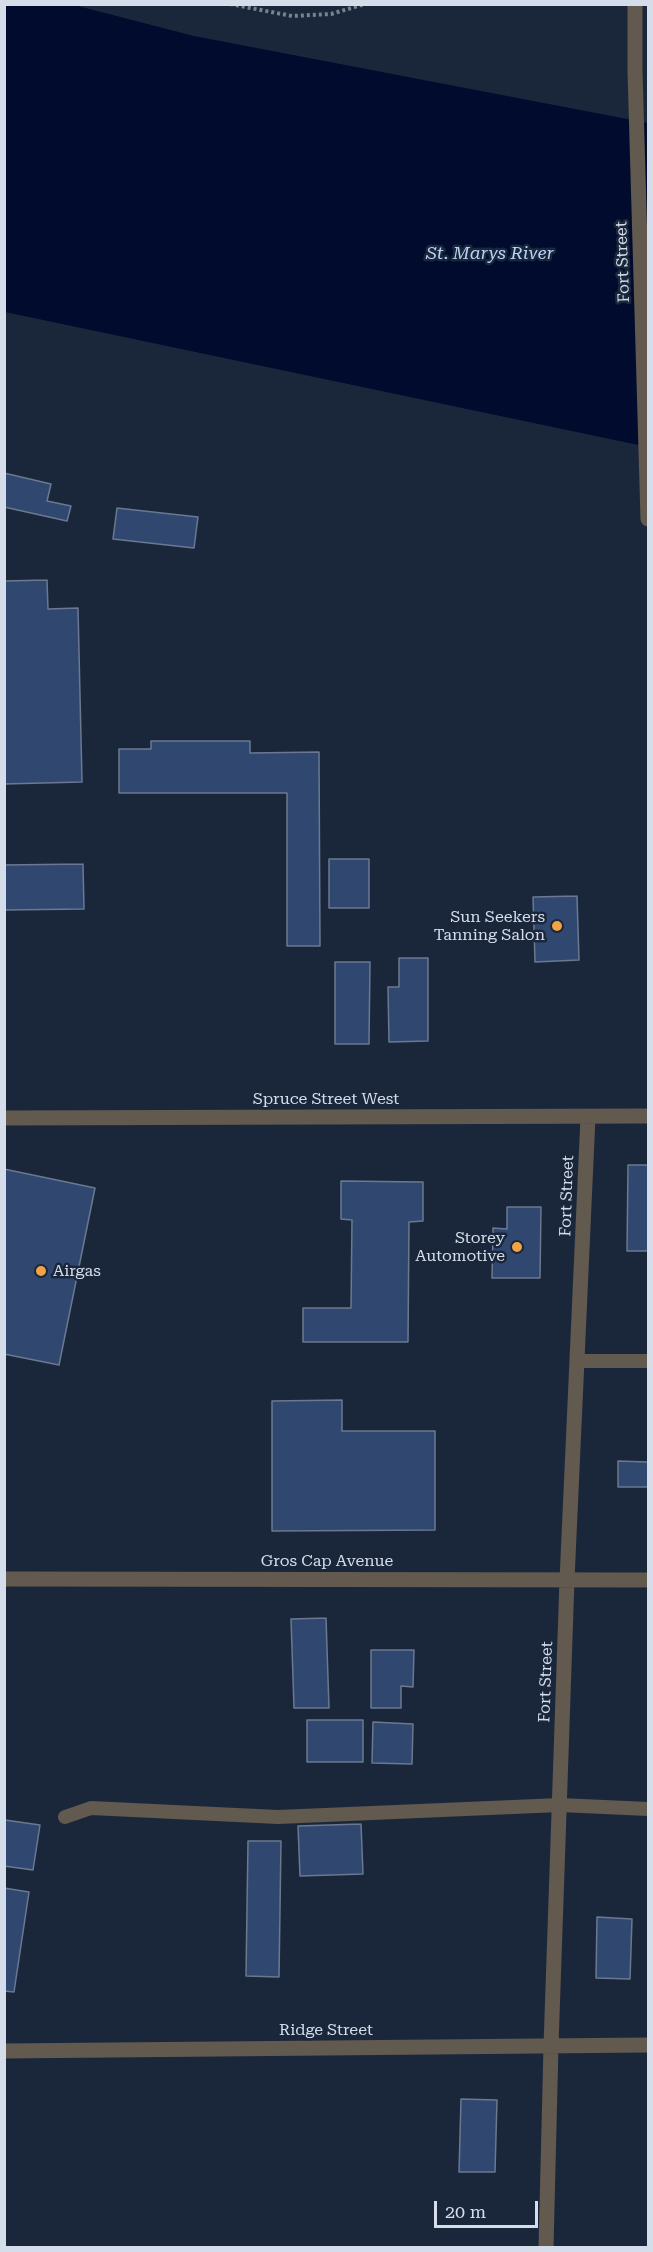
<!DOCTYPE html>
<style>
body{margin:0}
#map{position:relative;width:653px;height:2252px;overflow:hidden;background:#1a273b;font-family:"Roboto Serif",serif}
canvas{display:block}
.frame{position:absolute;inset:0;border:6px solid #d5ddeb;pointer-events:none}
.scale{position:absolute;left:434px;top:2201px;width:104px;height:27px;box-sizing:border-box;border:3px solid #d5ddeb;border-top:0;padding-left:8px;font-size:18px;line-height:21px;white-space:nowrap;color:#d5ddeb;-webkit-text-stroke:4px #1a273b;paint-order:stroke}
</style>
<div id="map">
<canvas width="653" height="2252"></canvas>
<div class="frame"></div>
<div class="scale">20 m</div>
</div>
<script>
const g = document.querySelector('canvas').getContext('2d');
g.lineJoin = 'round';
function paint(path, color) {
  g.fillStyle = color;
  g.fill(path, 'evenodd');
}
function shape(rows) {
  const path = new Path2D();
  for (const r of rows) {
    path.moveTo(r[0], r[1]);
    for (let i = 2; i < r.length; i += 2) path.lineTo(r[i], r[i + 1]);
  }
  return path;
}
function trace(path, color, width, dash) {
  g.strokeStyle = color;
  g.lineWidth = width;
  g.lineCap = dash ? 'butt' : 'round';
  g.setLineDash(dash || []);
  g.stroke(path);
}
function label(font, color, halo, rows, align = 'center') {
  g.font = font + ' "Roboto Serif",serif';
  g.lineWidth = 5;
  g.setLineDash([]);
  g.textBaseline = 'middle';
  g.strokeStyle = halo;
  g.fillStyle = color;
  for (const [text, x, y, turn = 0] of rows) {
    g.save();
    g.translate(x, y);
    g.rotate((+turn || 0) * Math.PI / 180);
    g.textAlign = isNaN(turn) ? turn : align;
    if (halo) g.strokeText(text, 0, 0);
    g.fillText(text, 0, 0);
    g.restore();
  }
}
paint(shape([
 [5,5,74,5,194,36,648,123,648,447,5,312]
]), '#000b2d');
const building = shape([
 [4,473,51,484,47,501,71,506,67,521,4,507,4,473],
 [117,508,198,517,194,548,113,539,117,508],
 [47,580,48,609,78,608,82,782,4,784,4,581,47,580],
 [151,741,250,741,250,753,319,752,320,946,287,946,287,793,119,793,119,749,151,749,151,741],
 [329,859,369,859,369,908,329,908,329,859],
 [83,864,84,909,4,910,4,865,83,864],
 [577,896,579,960,535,962,533,897,577,896],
 [399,958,428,958,428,1041,389,1042,388,987,399,987,399,958],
 [335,962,370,962,369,1044,335,1044,335,962],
 [628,1165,648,1165,648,1251,627,1251,628,1165],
 [4,1169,95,1188,59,1365,4,1354,4,1169],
 [341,1181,423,1182,423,1221,409,1222,408,1342,303,1342,303,1308,351,1308,352,1220,341,1219,341,1181],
 [507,1207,541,1207,540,1278,492,1278,493,1228,507,1229,507,1207],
 [342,1400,342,1431,435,1431,435,1530,272,1531,272,1401,342,1400],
 [618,1461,648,1462,648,1487,618,1487,618,1461],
 [326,1618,329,1708,294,1708,291,1619,326,1618],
 [371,1650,414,1650,413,1687,401,1686,401,1708,371,1708,371,1650],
 [307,1720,363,1720,363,1762,307,1762,307,1720],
 [373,1722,413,1724,412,1764,372,1763,373,1722],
 [5,1820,40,1825,33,1870,4,1866,5,1820],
 [361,1824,363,1874,300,1876,298,1826,361,1824],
 [248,1841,281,1841,279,1977,246,1976,248,1841],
 [4,1888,29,1892,14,1992,4,1991,4,1888],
 [597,1917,632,1919,630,1979,596,1978,597,1917],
 [461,2099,497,2100,495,2172,459,2172,461,2099]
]);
paint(building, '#304870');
trace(building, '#6a7991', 1.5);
trace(shape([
 [230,4,292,16,331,14,365,4]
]), '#778293', 4, [3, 3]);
trace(shape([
 [578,1361,648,1361],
 [65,1817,91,1808,278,1817,560,1805,648,1809]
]), '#62594f', 14);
trace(shape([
 [635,4,635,71,648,519],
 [4,1118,648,1116],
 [4,1579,648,1580],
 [4,2051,648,2045],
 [546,2248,551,2046,567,1580,588,1117]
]), '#62594f', 15);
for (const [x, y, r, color] of [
 [557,926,6,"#f4a344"],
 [517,1247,6,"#f4a344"],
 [41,1271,6,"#f4a344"]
]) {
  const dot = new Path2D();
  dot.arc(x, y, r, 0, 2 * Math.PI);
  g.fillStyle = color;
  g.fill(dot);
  trace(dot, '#1a273b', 2);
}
label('16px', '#d5ddeb', '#1a273b', [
 ["Fort Street",623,262,-92],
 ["Spruce Street West",326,1099],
 ["Fort Street",567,1196,-88],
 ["Gros Cap Avenue",327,1561],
 ["Fort Street",546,1682,-88],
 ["Ridge Street",326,2030]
]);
label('16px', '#d5ddeb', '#1a273b', [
 ["Sun Seekers",545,917],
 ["Tanning Salon",545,935],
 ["Storey",505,1238],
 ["Automotive",505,1256],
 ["Airgas",53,1271,"left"]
], 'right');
label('italic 18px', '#b9d2fa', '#1a273b', [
 ["St. Marys River",490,254]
]);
</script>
